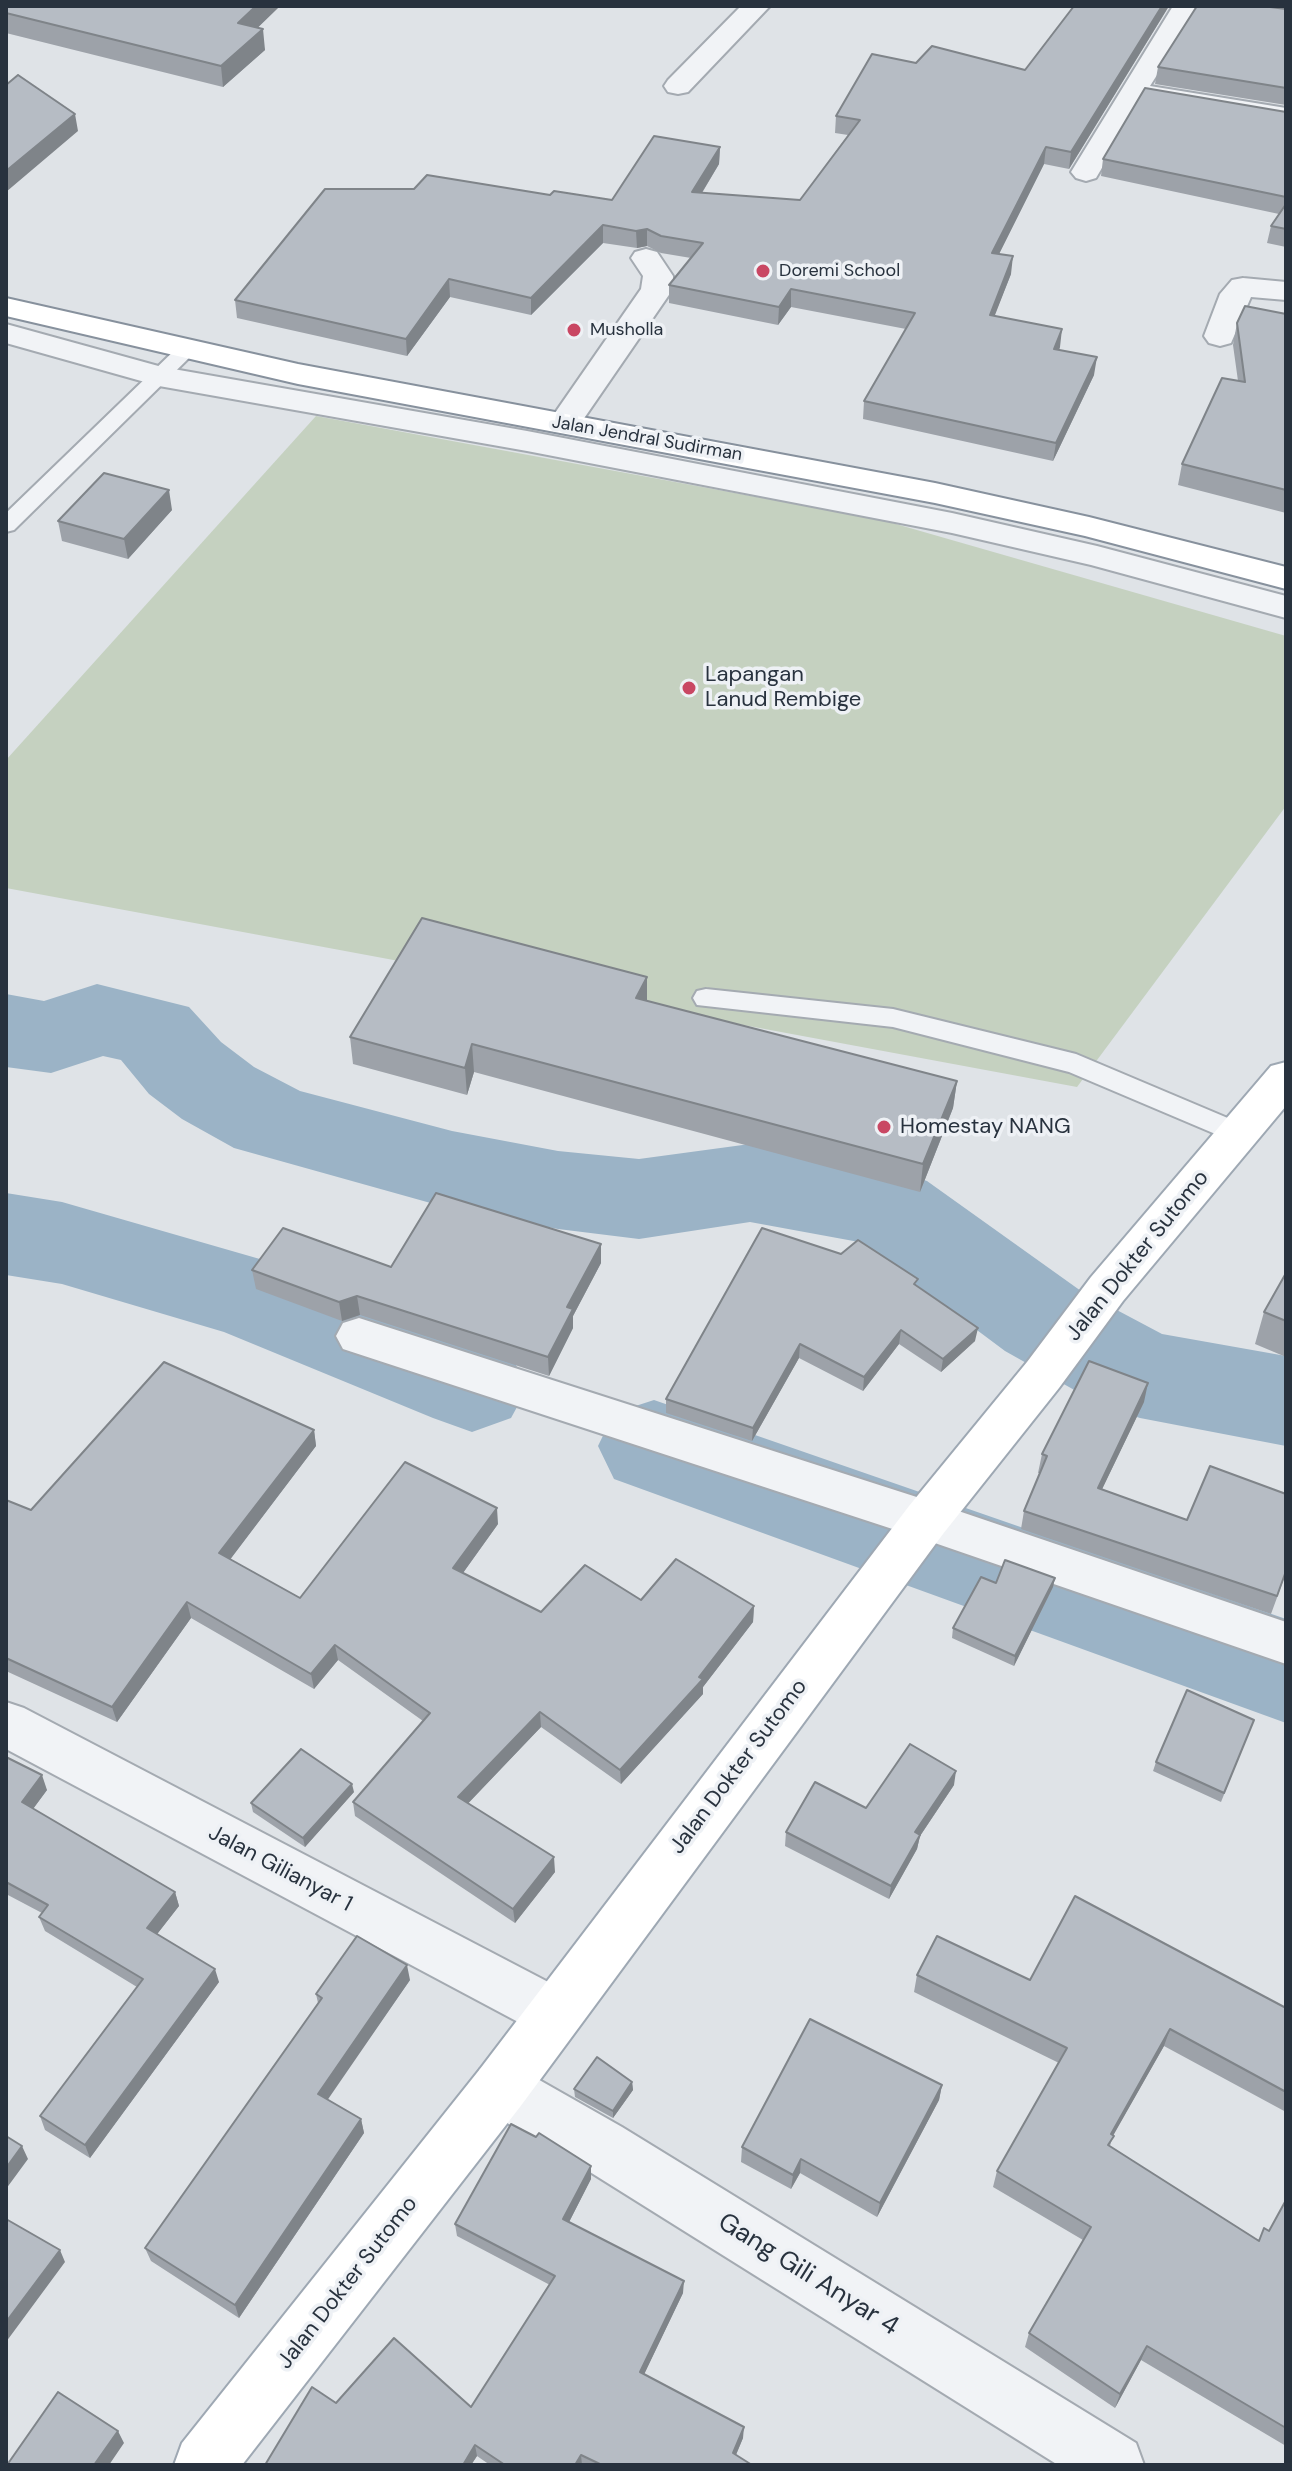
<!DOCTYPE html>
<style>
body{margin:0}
#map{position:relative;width:1292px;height:2471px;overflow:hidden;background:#dfe3e7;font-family:"DM Sans",sans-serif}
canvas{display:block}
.frame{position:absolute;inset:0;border:8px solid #28323e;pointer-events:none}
</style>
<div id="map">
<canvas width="1292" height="2471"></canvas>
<div class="frame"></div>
</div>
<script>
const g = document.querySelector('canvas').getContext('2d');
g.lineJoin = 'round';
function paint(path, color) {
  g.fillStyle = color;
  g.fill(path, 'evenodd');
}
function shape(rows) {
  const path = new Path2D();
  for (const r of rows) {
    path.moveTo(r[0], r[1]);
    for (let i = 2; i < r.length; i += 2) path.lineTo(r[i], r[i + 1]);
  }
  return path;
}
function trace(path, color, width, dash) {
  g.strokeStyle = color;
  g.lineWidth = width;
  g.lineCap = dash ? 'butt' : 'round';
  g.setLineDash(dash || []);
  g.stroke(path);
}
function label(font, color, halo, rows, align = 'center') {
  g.font = font + ' "DM Sans",sans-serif';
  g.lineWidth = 7;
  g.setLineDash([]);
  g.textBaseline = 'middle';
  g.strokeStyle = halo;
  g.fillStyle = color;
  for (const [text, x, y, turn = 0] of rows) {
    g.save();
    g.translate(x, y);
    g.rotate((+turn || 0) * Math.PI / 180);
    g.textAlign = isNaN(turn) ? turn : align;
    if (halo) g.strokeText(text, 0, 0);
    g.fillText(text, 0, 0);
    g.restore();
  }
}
paint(shape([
 [316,416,882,520,1286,636,1286,806,1077,1087,6,888,6,760]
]), '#c5d1c0');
paint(shape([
 [97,984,189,1007,221,1042,254,1067,300,1091,452,1131,558,1151,639,1159,750,1144,812,1152,890,1169,927,1181,1081,1291,1162,1334,1286,1356,1286,1446,1140,1418,1101,1405,1005,1351,859,1242,750,1222,639,1239,558,1229,452,1209,234,1148,182,1119,149,1094,121,1060,103,1056,51,1073,6,1067,6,994,44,1001,97,984],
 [6,1193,62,1202,291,1268,511,1356,528,1387,511,1418,472,1432,433,1418,224,1332,62,1284,6,1275,6,1193],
 [654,1400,1286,1619,1286,1723,614,1479,598,1446,614,1413,654,1400]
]), '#9bb3c6');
const lane = shape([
 [186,344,193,346,196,350,193,354,14,530,6,532,6,513,179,346,186,344],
 [706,989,893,1009,1076,1054,1249,1127,1253,1134,1249,1141,1239,1144,1069,1072,893,1027,697,1005,693,998,697,991,706,989]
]);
const street = shape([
 [741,6,770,6,688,92,678,94,668,92,664,86,668,80,741,6],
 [1173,6,1201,6,1150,86,1286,108,1286,126,1141,102,1096,178,1086,181,1076,178,1071,172,1173,6],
 [646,249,657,252,673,276,673,289,576,430,564,433,552,430,548,423,641,289,643,276,631,258,635,252,646,249],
 [1243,278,1286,282,1286,300,1251,297,1231,343,1220,346,1209,343,1204,336,1220,294,1232,280,1243,278],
 [6,324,162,367,527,431,952,513,1097,546,1286,596,1286,618,1091,565,952,533,527,451,159,386,6,343,6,324],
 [359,1318,926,1500,1286,1622,1286,1664,926,1540,343,1349,336,1336,343,1323,359,1318],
 [6,1702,24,1708,573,1995,581,2013,573,2031,554,2039,535,2031,6,1749,6,1702],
 [500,2061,520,2069,622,2127,1136,2443,1144,2465,1058,2465,582,2167,480,2107,472,2088,480,2069,500,2061]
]);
const primary = shape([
 [1286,1062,1286,1106,1123,1301,1059,1388,943,1534,520,2107,242,2465,174,2465,182,2443,480,2069,909,1506,1027,1362,1091,1277,1271,1066,1286,1062]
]);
const highway = shape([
 [6,298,298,364,935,483,1089,517,1286,567,1286,589,1085,536,935,503,298,384,6,316,6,298]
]);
trace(lane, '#a4aab1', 4);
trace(street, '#a4aab1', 4);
trace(primary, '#9ea8b3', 4);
trace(highway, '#87919d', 4);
paint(lane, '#f1f3f6');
paint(street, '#f1f3f6');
paint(primary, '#fff');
paint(highway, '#fff');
paint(shape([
 [6,6,280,6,257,28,265,50,223,87,6,33],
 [1169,6,1069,169,1044,164,999,254,1011,274,994,316,1060,347,1059,350,1094,375,1053,461,863,419,864,401,906,329,791,307,778,325,669,303,669,285,691,258,661,253,647,246,637,248,603,243,531,315,450,297,407,356,237,318,235,300,550,195,612,200,720,147,719,164,702,193,800,200,848,135,835,133,836,116,916,63,1025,70],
 [1286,9,1286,105,1155,84,1158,67],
 [1286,112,1286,247,1267,243,1271,226,1279,214,1101,176,1103,159],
 [1286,314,1286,513,1178,485,1182,464,1238,381,1233,345,1237,323],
 [172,510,128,559,62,541,58,521],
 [647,1001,957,1081,953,1108,920,1192,474,1072,467,1095,353,1064,350,1037],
 [601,1263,573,1316,573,1328,549,1376,360,1315,342,1321,256,1289,252,1270],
 [1286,1273,1286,1357,1255,1344,1264,1312],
 [918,1287,975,1341,941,1372,899,1344,863,1391,799,1358,752,1441,666,1413,666,1399],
 [1144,1402,1102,1489,1187,1520,1286,1494,1286,1573,1271,1614,1021,1529,1024,1511,1040,1473,1038,1473,1042,1454],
 [314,1430,316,1446,230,1559,300,1598,498,1524,463,1573,541,1612,641,1600,754,1606,753,1622,703,1687,703,1694,621,1784,541,1727,468,1803,555,1872,515,1923,355,1816,353,1802,423,1721,338,1660,314,1689,191,1618,117,1722,6,1671,6,1500,31,1510],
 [996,1583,1053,1587,1014,1666,952,1638,953,1628],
 [1254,1720,1221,1802,1153,1771,1156,1762],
 [6,1757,47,1790,33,1809,175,1892,179,1906,157,1934,219,1982,90,2158,45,2130,40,2116,137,1987,45,1931,39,1917,42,1913,6,1894],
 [954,1785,920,1836,917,1849,889,1899,785,1846,786,1832,866,1808],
 [354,1792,305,1847,253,1812,251,1803],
 [917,1975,1030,1980,1286,2008,1286,2112,1164,2046,1113,2135,1110,2146,1258,2240,1269,2231,1286,2200,1286,2446,1141,2360,1115,2408,1025,2347,1029,2333,1083,2240,993,2187,997,2171,1059,2063,914,1992],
 [410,1980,327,2099,361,2119,364,2133,239,2318,151,2261,145,2248,318,2003,316,1994],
 [632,2082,633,2090,613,2118,575,2097,574,2089],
 [942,2085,939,2100,877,2217,800,2173,791,2189,741,2162,742,2147],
 [591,2179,569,2222,683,2293,644,2374,743,2438,736,2455,752,2465,490,2465,477,2456,471,2465,265,2465,336,2403,471,2407,550,2285,457,2236,455,2224]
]), '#9da2a9');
paint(shape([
 [256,6,280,6,241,44,238,23],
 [1162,6,1169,6,1069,169,1071,152],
 [263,29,265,50,223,87,221,66],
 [75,114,78,131,6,192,6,171],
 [720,147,719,164,692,209,692,192],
 [1046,147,1044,164,991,270,992,253],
 [603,225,603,243,531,315,531,298],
 [647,229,647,246,637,248,636,231],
 [1013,256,1011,274,988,333,990,315],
 [449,279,450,297,407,356,406,339],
 [791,289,791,307,778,325,779,307],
 [1062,329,1060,347,1052,366,1054,349],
 [1097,357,1094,375,1053,461,1056,443],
 [169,490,172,510,128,559,124,539],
 [647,977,647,1005,636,998],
 [472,1044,474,1072,467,1095,465,1068],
 [957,1081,953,1108,920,1192,923,1164],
 [601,1244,601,1263,573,1316,573,1328,549,1376,548,1357,567,1307],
 [357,1296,360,1315,342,1321,339,1302],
 [978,1328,975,1341,941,1372,943,1359],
 [901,1330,899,1344,863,1391,864,1377],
 [800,1344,799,1358,752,1441,753,1428],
 [1148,1383,1144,1402,1094,1506,1098,1488],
 [314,1430,316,1446,223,1569,219,1553],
 [497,1508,498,1524,455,1584,453,1568],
 [1055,1578,1053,1587,1014,1666,1015,1656],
 [187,1602,191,1618,117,1722,112,1707],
 [754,1606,753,1622,703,1687,703,1694,621,1784,620,1770,699,1677],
 [335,1645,338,1660,314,1689,311,1674],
 [540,1712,541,1727,460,1812,458,1797],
 [956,1771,954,1785,920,1836,917,1849,889,1899,891,1886,915,1832],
 [42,1775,47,1790,27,1817,22,1802],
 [352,1784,354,1792,305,1847,303,1838],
 [554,1857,555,1872,515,1923,513,1909],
 [175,1892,179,1906,151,1942,147,1928],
 [407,1965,410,1980,322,2108,318,2094],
 [215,1969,219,1982,90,2158,85,2145],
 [1170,2029,1164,2046,1105,2150,1111,2134],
 [632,2082,633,2090,613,2118,613,2111],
 [942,2085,939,2100,877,2217,880,2203],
 [361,2119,364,2133,239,2318,235,2305],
 [22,2146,28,2159,6,2189,6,2168],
 [801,2159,800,2173,791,2189,793,2175],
 [591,2166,591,2179,564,2232,563,2219],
 [60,2250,65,2262,6,2342,6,2322],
 [684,2281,683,2293,640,2383,640,2372],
 [1147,2346,1141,2360,1115,2408,1120,2394],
 [744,2427,743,2438,732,2464,733,2453],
 [118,2431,124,2443,109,2465,94,2465],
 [475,2445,477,2456,471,2465,463,2465],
 [581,2455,582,2465,575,2465]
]), '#7f8489');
const building = shape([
 [6,6,256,6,238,23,263,29,221,66,6,13,6,6],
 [1074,6,1162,6,1071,152,1046,147,992,253,1013,256,990,315,1062,329,1054,349,1097,357,1056,443,864,401,915,313,791,289,779,307,669,285,703,243,661,236,647,229,636,231,603,225,531,298,449,279,406,339,235,300,325,189,414,189,427,175,550,195,554,191,612,200,654,136,720,147,692,192,800,200,860,120,836,116,872,54,916,63,932,46,1025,70,1074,6],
 [1197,6,1262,6,1286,9,1286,88,1158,67,1197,6],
 [18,75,75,114,6,171,6,85,18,75],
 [1145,88,1286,112,1286,197,1103,159,1145,88],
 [1286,204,1286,229,1271,226,1286,204],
 [1245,306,1286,314,1286,490,1182,464,1222,378,1245,382,1237,323,1245,306],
 [104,473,169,490,124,539,58,521,104,473],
 [422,918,647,977,636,998,957,1081,923,1164,472,1044,465,1068,350,1037,422,918],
 [436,1193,601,1244,567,1307,573,1309,548,1357,357,1296,339,1302,252,1270,283,1228,391,1267,436,1193],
 [762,1228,841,1254,858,1240,918,1279,914,1284,978,1328,943,1359,901,1330,864,1377,800,1344,753,1428,666,1399,762,1228],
 [1286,1273,1286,1321,1264,1312,1286,1273],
 [1089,1361,1148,1383,1098,1488,1187,1520,1210,1466,1286,1494,1286,1571,1277,1596,1024,1511,1047,1456,1042,1454,1089,1361],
 [164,1362,314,1430,219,1553,300,1598,405,1462,497,1508,453,1568,541,1612,585,1565,641,1600,676,1559,754,1606,699,1677,703,1679,620,1770,540,1712,458,1797,554,1857,513,1909,353,1802,430,1713,335,1645,311,1674,187,1602,112,1707,6,1658,6,1500,31,1510,164,1362],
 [1005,1560,1055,1578,1015,1656,953,1628,981,1577,996,1583,1005,1560],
 [1187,1690,1254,1720,1224,1793,1156,1762,1187,1690],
 [910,1744,956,1771,915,1832,920,1835,891,1886,786,1832,815,1782,866,1808,910,1744],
 [301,1749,352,1784,303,1838,251,1803,301,1749],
 [6,1757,42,1775,22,1802,175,1892,147,1928,215,1969,85,2145,40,2116,143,1979,39,1917,48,1905,6,1882,6,1757],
 [1075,1896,1286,2008,1286,2092,1170,2029,1111,2134,1114,2136,1108,2145,1259,2241,1264,2228,1269,2231,1286,2200,1286,2428,1147,2346,1120,2394,1029,2333,1091,2227,997,2171,1067,2048,917,1975,937,1936,1030,1980,1075,1896],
 [357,1936,407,1965,318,2094,361,2119,235,2305,145,2248,322,1998,316,1994,357,1936],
 [810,2019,942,2085,880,2203,801,2159,793,2175,742,2147,810,2019],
 [597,2057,632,2082,613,2111,574,2089,597,2057],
 [511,2124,536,2137,539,2133,591,2166,563,2219,684,2281,640,2372,744,2427,733,2453,752,2465,602,2465,581,2455,575,2465,505,2465,475,2445,463,2465,265,2465,312,2387,336,2403,394,2338,471,2407,555,2276,455,2224,511,2124],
 [6,2136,22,2146,6,2168,6,2136],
 [6,2219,60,2250,6,2322,6,2219],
 [58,2392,118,2431,94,2465,7,2465,58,2392]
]);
paint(building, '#b6bcc4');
trace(building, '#7f8489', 2);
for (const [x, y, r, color] of [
 [763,271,8,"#c94763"],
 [574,330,8,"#c94763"],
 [689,688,8,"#c94763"],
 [884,1127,8,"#c94763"]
]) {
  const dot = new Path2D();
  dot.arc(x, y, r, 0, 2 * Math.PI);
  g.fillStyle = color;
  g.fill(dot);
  trace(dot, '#eef1f5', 3);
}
label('18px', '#28323e', '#eef1f5', [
 ["Doremi School",779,271],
 ["Musholla",590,330]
], 'left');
label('18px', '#28323e', '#eef1f5', [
 ["Jalan Jendral Sudirman",647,439,10]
]);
label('22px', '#28323e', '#eef1f5', [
 ["Lapangan",705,675],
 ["Lanud Rembige",705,700],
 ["Homestay NANG",900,1127]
], 'left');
label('22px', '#28323e', '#eef1f5', [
 ["Jalan Dokter Sutomo",1138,1256,-51],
 ["Jalan Dokter Sutomo",739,1767,-53],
 ["Jalan Gilianyar 1",280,1869,28],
 ["Jalan Dokter Sutomo",348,2283,-52]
]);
label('26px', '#28323e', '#eef1f5', [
 ["Gang Gili Anyar 4",808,2275,32]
]);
</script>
